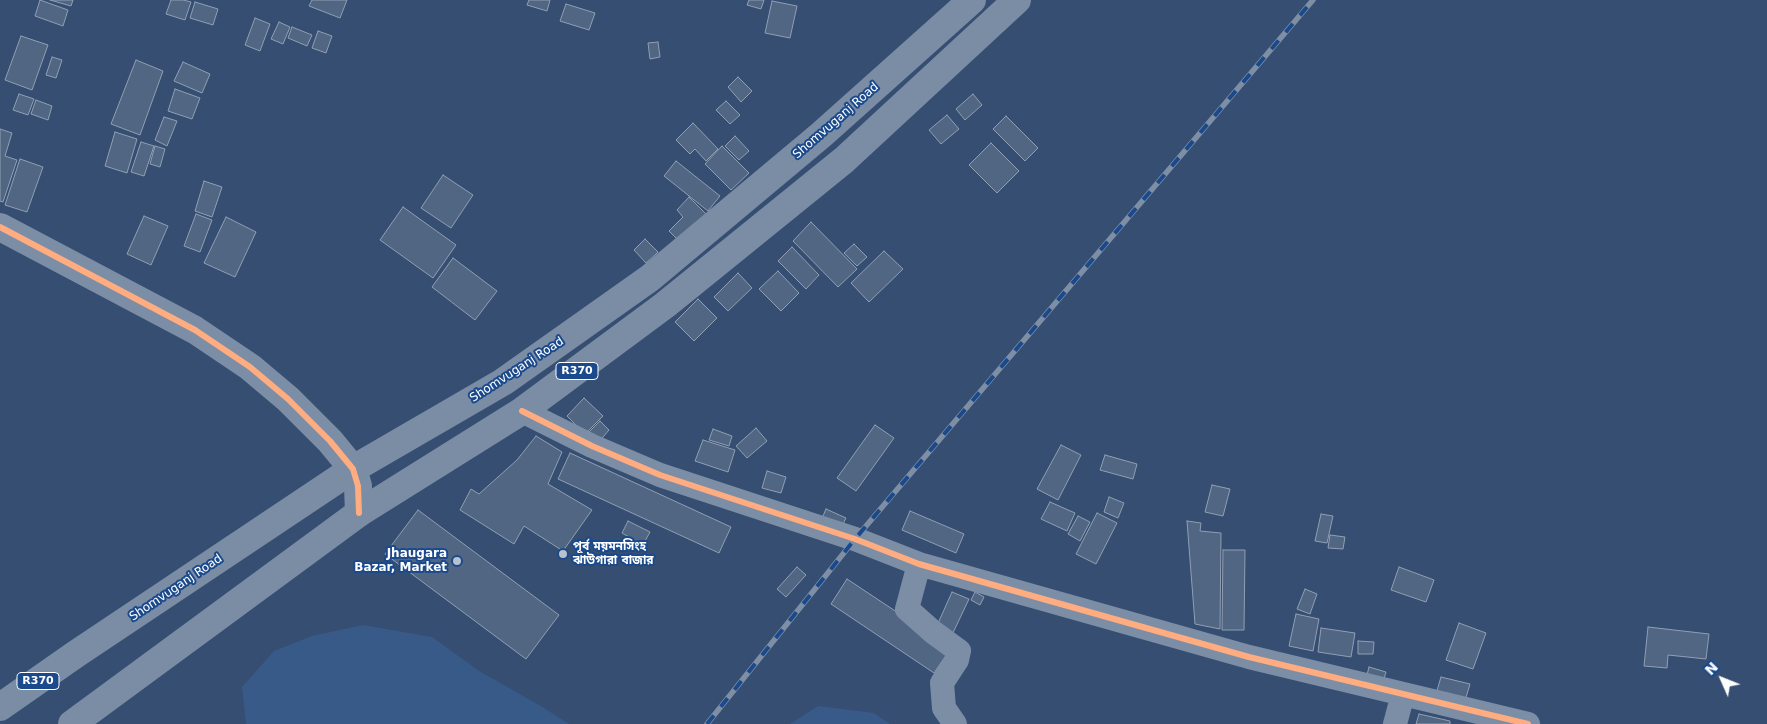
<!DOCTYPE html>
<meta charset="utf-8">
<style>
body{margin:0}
#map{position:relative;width:1767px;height:724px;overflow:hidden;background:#354e72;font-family:"DejaVu Sans",sans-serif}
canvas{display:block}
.north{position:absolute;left:1697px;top:654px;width:50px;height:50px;-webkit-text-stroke:4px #1b4a8c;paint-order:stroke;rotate:314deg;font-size:14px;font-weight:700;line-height:20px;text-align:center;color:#fff}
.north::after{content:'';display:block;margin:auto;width:18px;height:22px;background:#fff;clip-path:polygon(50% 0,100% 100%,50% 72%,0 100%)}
</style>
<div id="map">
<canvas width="1767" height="724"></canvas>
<div class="north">N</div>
</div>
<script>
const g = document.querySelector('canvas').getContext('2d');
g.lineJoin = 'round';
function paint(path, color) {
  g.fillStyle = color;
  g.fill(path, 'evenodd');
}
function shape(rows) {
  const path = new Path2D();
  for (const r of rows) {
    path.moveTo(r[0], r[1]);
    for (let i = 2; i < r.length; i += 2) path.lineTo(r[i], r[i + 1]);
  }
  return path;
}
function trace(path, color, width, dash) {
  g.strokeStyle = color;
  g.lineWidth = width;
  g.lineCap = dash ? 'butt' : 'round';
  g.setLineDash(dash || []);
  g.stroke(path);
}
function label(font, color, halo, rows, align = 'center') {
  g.font = font + ' "DejaVu Sans","Noto Sans Bengali",sans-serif';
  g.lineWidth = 4;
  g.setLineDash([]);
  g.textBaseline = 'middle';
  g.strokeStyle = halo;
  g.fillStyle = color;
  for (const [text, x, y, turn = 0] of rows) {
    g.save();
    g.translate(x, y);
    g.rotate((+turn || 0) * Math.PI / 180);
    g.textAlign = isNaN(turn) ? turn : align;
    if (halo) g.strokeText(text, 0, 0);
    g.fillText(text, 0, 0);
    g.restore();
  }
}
paint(shape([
 [363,625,432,637,479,671,541,706,569,724,246,724,242,687,274,651,312,636],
 [818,706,874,713,890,724,790,724]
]), '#385a89');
const building = shape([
 [40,0,68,10,63,26,35,16,40,0],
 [50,0,73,0,71,6,50,0],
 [171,0,183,0,191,2,185,20,166,14,171,0],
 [312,0,347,0,340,18,309,6,312,0],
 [529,0,550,0,547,11,527,5,529,0],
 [749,0,764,0,761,9,747,5,749,0],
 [772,1,797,6,790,38,765,33,772,1],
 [195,2,218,9,213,25,190,18,195,2],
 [566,4,595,13,589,30,560,21,566,4],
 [255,18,270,24,260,51,245,45,255,18],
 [279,22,290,27,283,44,271,39,279,22],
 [292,27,312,35,307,46,288,38,292,27],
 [318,31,332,36,326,53,312,48,318,31],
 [21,36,48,45,32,90,5,80,21,36],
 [658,42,660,57,650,59,648,43,658,42],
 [52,57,62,60,56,78,46,75,52,57],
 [136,60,163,71,140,135,111,124,136,60],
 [183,62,210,74,202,93,174,81,183,62],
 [738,77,752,91,741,102,728,87,738,77],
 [175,89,200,98,192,119,168,111,175,89],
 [19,94,34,99,28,115,13,110,19,94],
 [973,94,982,105,965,120,956,109,973,94],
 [36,100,52,106,48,120,31,114,36,100],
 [726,101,740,115,730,124,716,110,726,101],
 [947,115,959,129,941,144,929,130,947,115],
 [1006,116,1038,148,1025,161,993,129,1006,116],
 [164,117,177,121,167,146,155,140,164,117],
 [693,123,718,149,706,161,695,149,690,154,676,140,693,123],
 [0,129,12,133,5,156,17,160,3,202,0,201,0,129],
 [115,132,137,139,127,173,105,166,115,132],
 [735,136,749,151,739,160,725,146,735,136],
 [141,142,154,146,144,176,131,172,141,142],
 [991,143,1019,171,997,193,969,165,991,143],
 [155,146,165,149,160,167,150,164,155,146],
 [722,146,749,173,731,190,705,164,722,146],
 [20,159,43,167,27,212,5,205,20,159],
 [676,161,720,196,708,211,664,176,676,161],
 [443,175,473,195,451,228,421,208,443,175],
 [204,181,222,187,212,217,195,211,204,181],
 [689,197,708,216,681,243,669,231,683,217,677,210,689,197],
 [403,207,456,245,433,278,380,240,403,207],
 [196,214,212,220,200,252,184,246,196,214],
 [144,216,168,226,151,265,127,254,144,216],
 [226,217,256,232,235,277,204,263,226,217],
 [811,222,857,269,838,287,793,241,811,222],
 [645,239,658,252,646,263,634,250,645,239],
 [854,244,867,257,857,266,844,253,854,244],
 [792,247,819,275,806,289,778,261,792,247],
 [884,251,903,269,869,302,851,283,884,251],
 [453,258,497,291,475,320,432,287,453,258],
 [778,271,799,293,781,311,759,289,778,271],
 [738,273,752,288,728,311,714,297,738,273],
 [698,299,717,318,694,341,675,322,698,299],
 [584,398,603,416,585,434,567,416,584,398],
 [600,421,609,430,598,443,588,433,600,421],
 [875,425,894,438,856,491,837,478,875,425],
 [756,428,767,441,747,458,736,446,756,428],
 [713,429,732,436,729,446,709,440,713,429],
 [536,436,562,452,548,484,592,510,563,551,524,526,514,544,460,510,471,489,479,494,517,460,536,436],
 [703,440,735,450,728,472,695,461,703,440],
 [1061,445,1081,455,1058,500,1037,489,1061,445],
 [570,453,731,527,719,553,558,479,570,453],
 [1105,455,1137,464,1133,479,1100,470,1105,455],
 [767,471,786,477,781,493,762,488,767,471],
 [1212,485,1230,489,1223,516,1205,512,1212,485],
 [1109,497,1124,503,1118,518,1104,512,1109,497],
 [1050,502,1075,513,1067,531,1041,519,1050,502],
 [826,509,846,518,839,532,820,523,826,509],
 [418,510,559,615,526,659,385,554,418,510],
 [910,511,964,534,956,553,902,530,910,511],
 [1097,513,1117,523,1096,564,1076,554,1097,513],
 [1321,514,1333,516,1327,543,1315,541,1321,514],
 [1078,516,1090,522,1080,541,1068,534,1078,516],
 [628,521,650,532,643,545,622,533,628,521],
 [1187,521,1201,523,1200,531,1221,533,1220,629,1195,624,1187,521],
 [1330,535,1345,537,1343,549,1328,548,1330,535],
 [1223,550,1245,550,1244,630,1222,630,1223,550],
 [797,567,806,575,786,597,777,589,797,567],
 [1399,567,1434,580,1426,602,1391,590,1399,567],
 [847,579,951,648,934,673,831,604,847,579],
 [1305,589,1317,594,1310,614,1297,609,1305,589],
 [952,592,969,599,951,637,935,630,952,592],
 [975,592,984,597,980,605,971,600,975,592],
 [1296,614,1319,619,1313,651,1289,646,1296,614],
 [1459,623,1486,633,1473,669,1446,660,1459,623],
 [1648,627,1709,634,1706,659,1668,655,1667,668,1644,666,1648,627],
 [1321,628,1355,633,1351,657,1318,652,1321,628],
 [1358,641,1374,642,1373,654,1358,654,1358,641],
 [1369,667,1386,672,1383,682,1366,679,1369,667],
 [1441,677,1470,684,1465,701,1436,694,1441,677],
 [1419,714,1450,721,1450,724,1416,724,1419,714]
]);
paint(building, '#516682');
trace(building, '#909fb4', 1);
trace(shape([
 [522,411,592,446,660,475,855,539,919,564,1249,657,1528,724],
 [919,564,907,609,933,632,959,651,957,660,942,683,944,708,955,724],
 [1395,724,1403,694]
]), '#7c8ea6', 24);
trace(shape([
 [0,227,195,330,250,367,288,399,330,441,353,469,358,486,359,513]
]), '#7c8ea6', 28);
trace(shape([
 [0,707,76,654,353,469,503,382,650,278,821,135,972,0],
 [72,724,359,513,522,411,665,305,844,160,1017,0]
]), '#7b8ca5', 28);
const rail = shape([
 [707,724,855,539,1313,0]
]);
trace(rail, '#7d8ea5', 5.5);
trace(rail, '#1b4a8c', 4, [11]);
trace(shape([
 [0,227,195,330,250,367,288,399,330,441,353,469,358,486,359,513],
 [522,411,592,446,660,475,855,539,919,564,1249,657,1528,724]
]), '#ffac80', 6);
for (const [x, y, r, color] of [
 [563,554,5,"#b8c1ce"],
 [457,561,5,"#b8c1ce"]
]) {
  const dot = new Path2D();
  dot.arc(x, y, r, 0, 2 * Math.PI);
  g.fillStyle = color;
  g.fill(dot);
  trace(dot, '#1b4a8c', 2);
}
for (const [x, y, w] of [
 [577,371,42],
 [38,681,42]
]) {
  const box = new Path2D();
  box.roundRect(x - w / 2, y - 8.5, w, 17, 4);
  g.fillStyle = '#1b4a8c';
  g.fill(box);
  trace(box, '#fff', 1);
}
label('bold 11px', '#fff', null, [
 ["R370",577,371],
 ["R370",38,681]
]);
label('12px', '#fff', '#1b4a8c', [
 ["Shomvuganj Road",836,121,-41],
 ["Shomvuganj Road",517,370,-33],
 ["Shomvuganj Road",176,588,-34]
]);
label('bold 12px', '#fff', '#1b4a8c', [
 ["পূর্ব ময়মনসিংহ",573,547],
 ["ঝাউগারা বাজার",573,561],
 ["Jhaugara",447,554,"right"],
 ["Bazar, Market",447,568,"right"]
], 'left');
</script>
